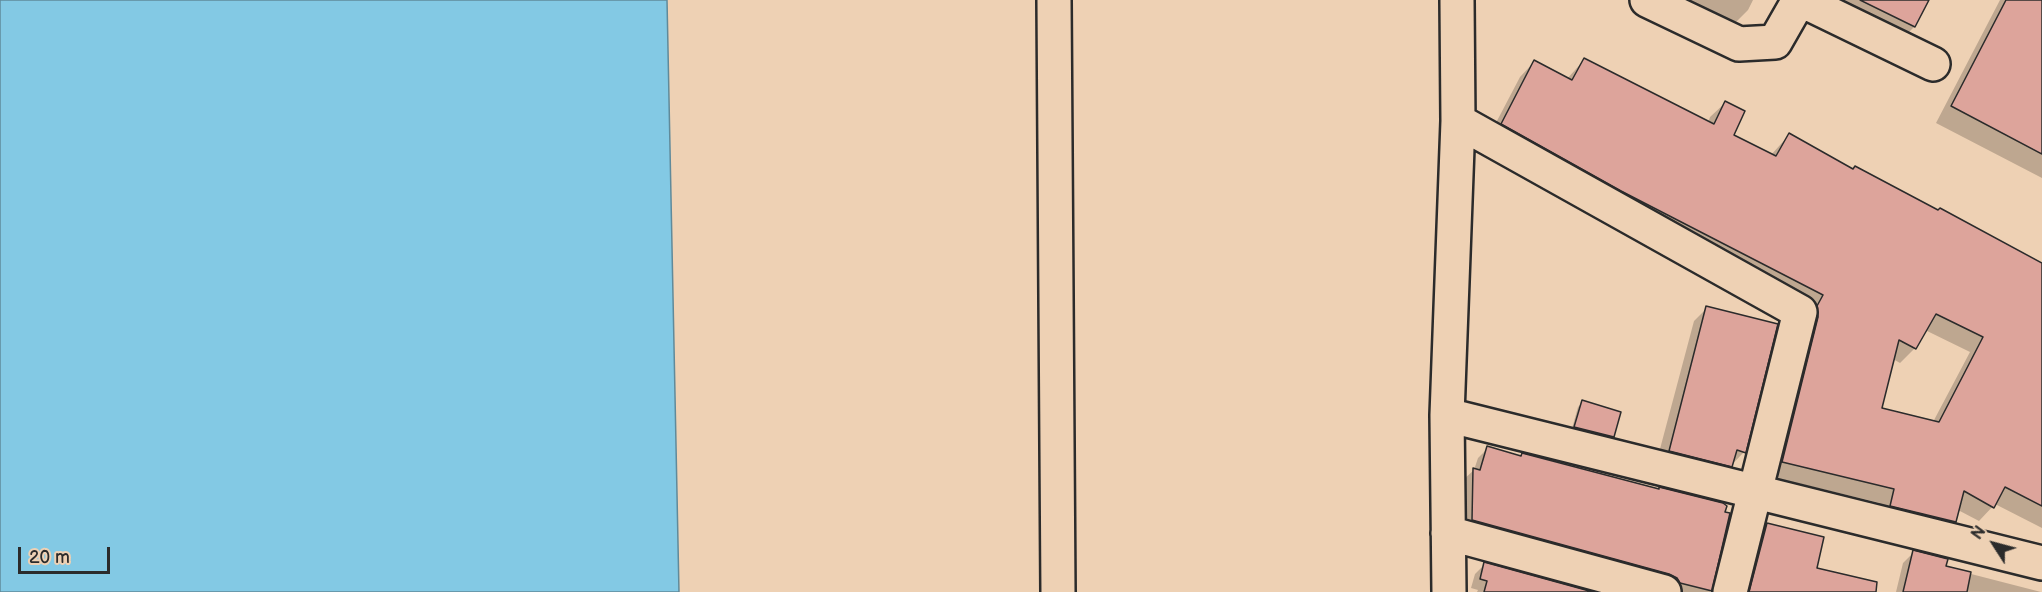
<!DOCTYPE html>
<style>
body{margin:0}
#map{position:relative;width:2042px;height:592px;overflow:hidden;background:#eed1b4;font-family:"Balsamiq Sans",sans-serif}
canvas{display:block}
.north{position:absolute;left:1964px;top:514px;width:60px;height:60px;-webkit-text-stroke:4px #eed1b4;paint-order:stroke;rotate:306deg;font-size:16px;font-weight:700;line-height:24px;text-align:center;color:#2b2b2b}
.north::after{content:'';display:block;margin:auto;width:21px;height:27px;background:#2b2b2b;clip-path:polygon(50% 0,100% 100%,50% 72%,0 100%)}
.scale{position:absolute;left:18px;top:547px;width:92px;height:27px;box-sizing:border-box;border:3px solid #2b2b2b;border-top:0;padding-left:8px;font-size:18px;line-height:21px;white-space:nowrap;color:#2b2b2b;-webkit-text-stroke:4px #eed1b4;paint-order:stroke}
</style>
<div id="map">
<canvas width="2042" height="592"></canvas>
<div class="north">N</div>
<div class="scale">20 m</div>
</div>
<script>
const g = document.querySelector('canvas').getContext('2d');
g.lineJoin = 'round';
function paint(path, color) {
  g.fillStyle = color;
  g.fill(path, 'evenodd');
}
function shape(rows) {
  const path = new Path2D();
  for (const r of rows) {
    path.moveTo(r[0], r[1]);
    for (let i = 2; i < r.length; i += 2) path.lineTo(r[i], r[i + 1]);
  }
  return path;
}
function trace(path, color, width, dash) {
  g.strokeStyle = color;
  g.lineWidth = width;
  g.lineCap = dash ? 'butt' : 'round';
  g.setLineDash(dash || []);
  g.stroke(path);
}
const water = shape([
 [0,0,667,0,679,592,0,592,0,0]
]);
paint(water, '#83c9e4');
trace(water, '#608a9a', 1.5);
paint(shape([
 [1688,0,1753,0,1748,10,1735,23],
 [1822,0,1927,0,1914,27,1898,43],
 [2000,0,2042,0,2042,178,1936,123],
 [1584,60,1708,123,1710,117,1725,103,1732,135,1771,155,1789,135,1853,170,2042,265,2042,528,1995,504,1979,521,1958,510,1955,522,1940,536,1876,520,1880,503,1768,476,1804,332,1488,138,1520,77,1534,62,1567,79],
 [1925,330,1970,352,1933,422,1880,409,1893,359,1900,363,1915,348],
 [1707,308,1744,452,1718,479,1656,464,1694,321],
 [1583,402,1612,436,1608,441,1571,432,1578,407],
 [1488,448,1519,457,1522,455,1710,588,1710,592,1669,592,1463,530,1463,480,1474,470,1478,458],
 [1767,525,1815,569,1874,592,1743,592,1757,535],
 [1914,552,1944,567,2041,592,1896,592,1903,563],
 [1485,564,1587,592,1477,592,1478,590,1471,588,1475,574]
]), '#0003');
const building = shape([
 [1860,0,1929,0,1915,27,1860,0],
 [2006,0,2042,0,2042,154,1951,106,2006,0],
 [1584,58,1714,124,1725,101,1745,111,1734,135,1776,156,1789,133,1853,169,1855,166,1938,210,1940,208,2042,263,2042,506,2005,487,1994,508,1964,491,1956,522,1890,506,1894,489,1782,462,1818,317,1817,306,1823,295,1621,191,1501,124,1534,60,1572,80,1584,58],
 [1936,314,1983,337,1939,422,1882,408,1899,340,1916,349,1936,314],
 [1706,306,1778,324,1746,453,1737,450,1732,467,1669,451,1706,306],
 [1582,400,1621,412,1614,437,1574,427,1582,400],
 [1487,446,1521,456,1522,453,1659,489,1659,487,1723,503,1727,506,1725,512,1730,513,1712,591,1680,583,1677,578,1669,574,1472,520,1473,468,1480,470,1487,446],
 [1767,523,1824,537,1817,568,1877,582,1876,592,1749,592,1767,523],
 [1913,550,1948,559,1946,566,1971,572,1967,592,1903,592,1913,550],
 [1484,562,1593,592,1484,592,1487,581,1480,579,1484,562]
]);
paint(building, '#dda49b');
trace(building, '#2b2b2b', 1.5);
const minor = shape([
 [1054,0,1058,592],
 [1647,0,1739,44,1775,42,1799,0],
 [1801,0,1933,64],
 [1458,121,1800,312,1730,592],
 [1447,415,2042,563],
 [1448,533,1664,592],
 [1449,592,1447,415,1458,121,1457,0]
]);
trace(minor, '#2b2b2b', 38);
trace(minor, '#eed1b4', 33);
</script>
